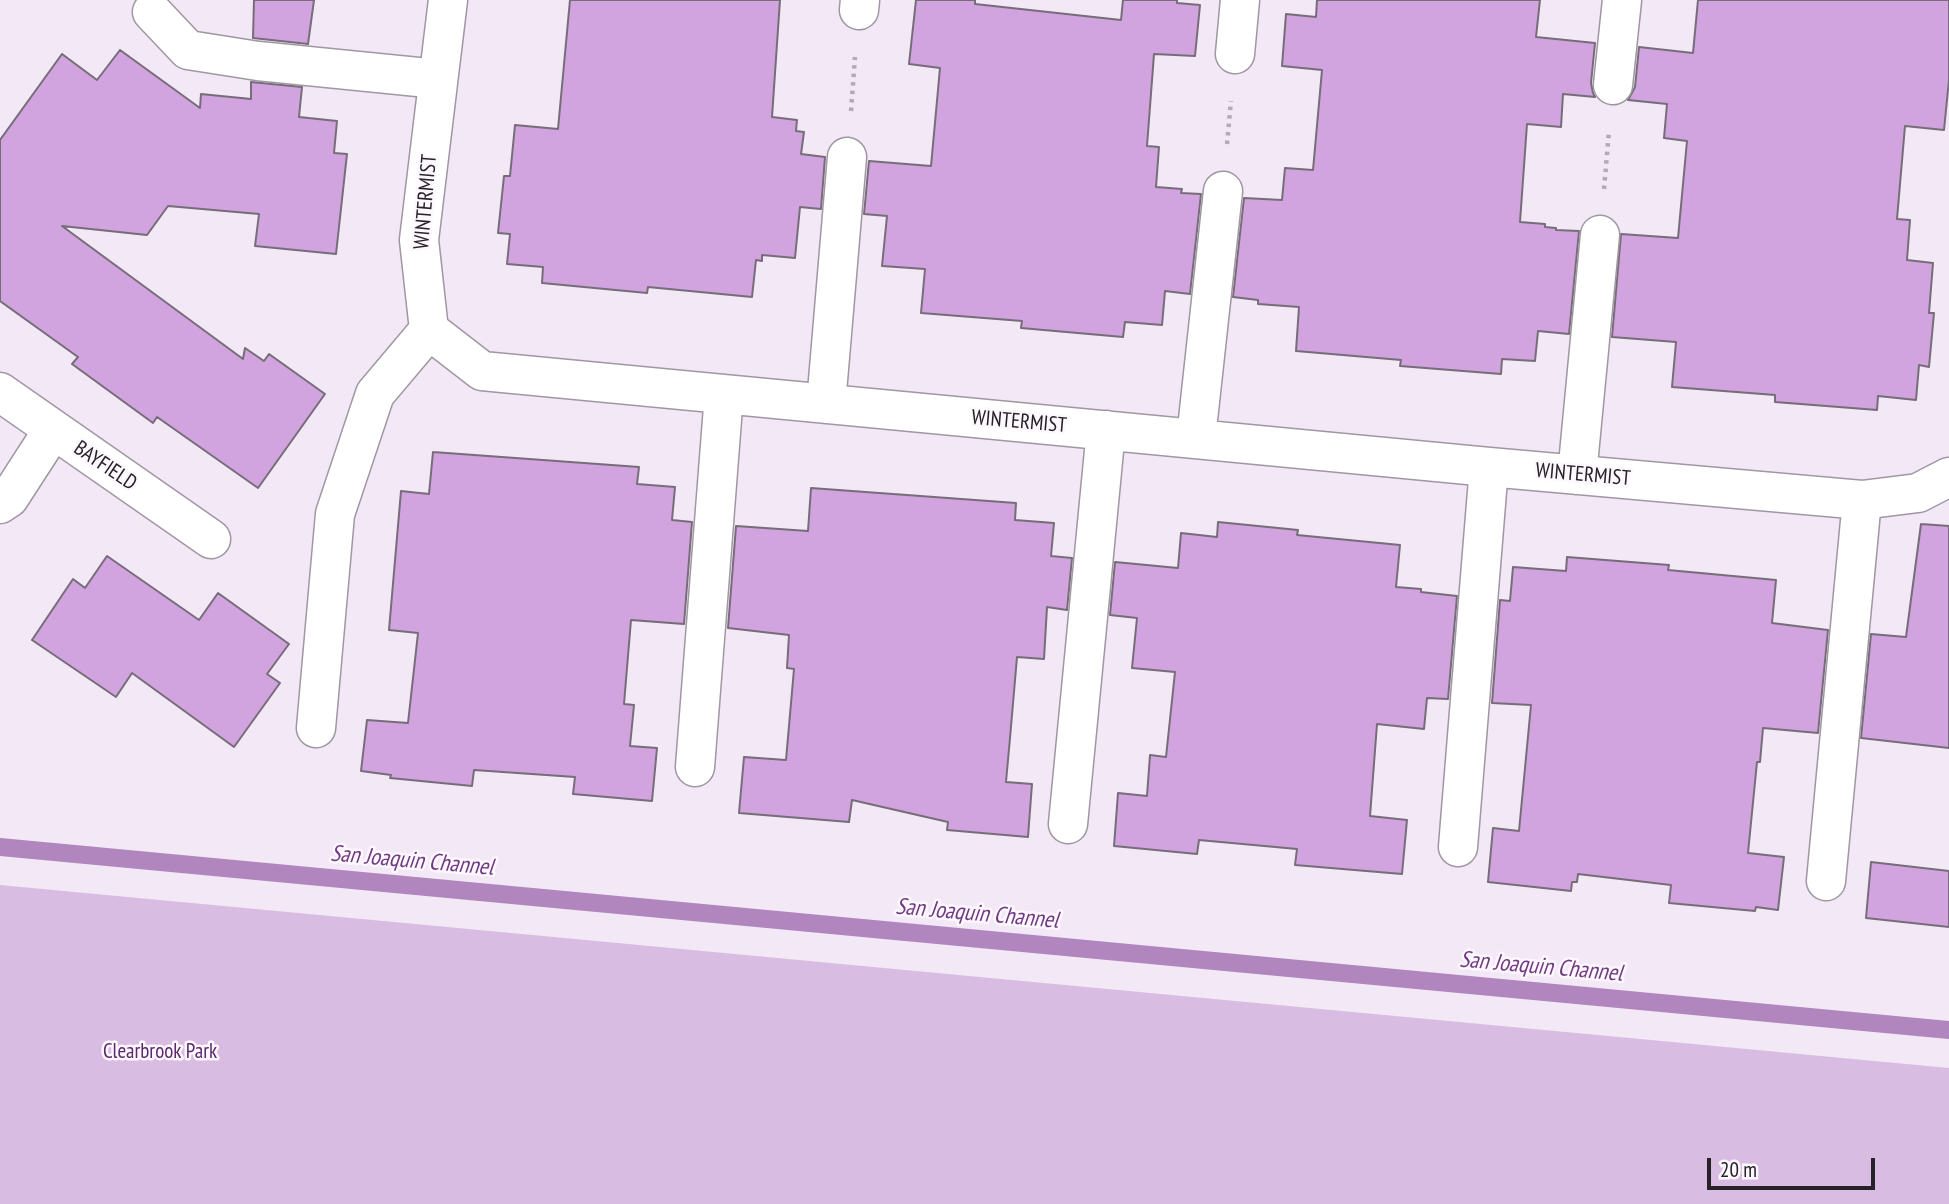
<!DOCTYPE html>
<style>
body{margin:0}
#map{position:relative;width:1949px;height:1204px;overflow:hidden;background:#f3e8f6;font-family:"PT Sans Narrow",sans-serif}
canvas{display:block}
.scale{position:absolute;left:1707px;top:1158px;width:168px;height:32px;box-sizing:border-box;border:4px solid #262227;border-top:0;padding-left:9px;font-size:21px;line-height:24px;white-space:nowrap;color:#262227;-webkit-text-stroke:5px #fcf8fe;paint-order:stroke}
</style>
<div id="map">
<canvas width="1949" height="1204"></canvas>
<div class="scale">20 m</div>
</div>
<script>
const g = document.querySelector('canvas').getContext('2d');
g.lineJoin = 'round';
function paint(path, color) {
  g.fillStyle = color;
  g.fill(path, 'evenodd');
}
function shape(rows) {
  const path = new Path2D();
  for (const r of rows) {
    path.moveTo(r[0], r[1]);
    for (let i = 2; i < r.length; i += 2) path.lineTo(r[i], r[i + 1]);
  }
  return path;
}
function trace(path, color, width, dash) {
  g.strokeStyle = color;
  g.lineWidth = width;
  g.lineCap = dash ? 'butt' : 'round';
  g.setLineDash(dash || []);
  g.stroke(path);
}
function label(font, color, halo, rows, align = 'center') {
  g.font = font + ' "PT Sans Narrow",sans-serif';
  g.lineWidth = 5;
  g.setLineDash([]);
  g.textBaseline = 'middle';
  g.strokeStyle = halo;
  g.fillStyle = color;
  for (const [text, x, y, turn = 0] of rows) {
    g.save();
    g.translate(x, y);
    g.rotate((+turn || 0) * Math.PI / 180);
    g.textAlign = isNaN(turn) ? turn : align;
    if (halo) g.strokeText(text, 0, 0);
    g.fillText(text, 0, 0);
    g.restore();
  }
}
paint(shape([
 [0,885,1949,1068,1949,1204,0,1204]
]), '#d9bce2');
trace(shape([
 [0,847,1949,1030]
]), '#b186bf', 18);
const building = shape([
 [254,0,314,0,308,44,253,38,254,0],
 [570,0,780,0,772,117,797,120,796,131,804,132,801,154,825,157,821,209,800,207,795,258,762,255,762,261,756,260,752,297,648,287,647,293,542,283,543,267,507,264,510,234,498,233,504,176,510,176,515,125,558,129,570,0],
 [916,0,975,0,975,4,1121,20,1123,0,1177,0,1177,3,1200,5,1195,56,1154,54,1147,146,1159,147,1156,187,1182,189,1181,193,1201,194,1190,294,1165,291,1162,325,1125,322,1123,337,1021,328,1022,321,921,313,925,269,882,266,887,216,864,214,869,161,931,166,940,68,909,64,916,0],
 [1317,0,1540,0,1536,37,1595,43,1591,83,1593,93,1595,97,1563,94,1561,127,1527,124,1520,222,1545,224,1545,227,1556,228,1556,230,1579,231,1569,334,1538,331,1535,361,1502,359,1501,374,1400,366,1401,360,1296,351,1299,307,1258,304,1258,300,1233,297,1244,198,1282,200,1285,168,1313,170,1322,70,1282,66,1286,14,1316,17,1317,0],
 [1698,0,1949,0,1949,80,1944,130,1905,126,1897,219,1910,220,1907,260,1933,263,1929,313,1934,313,1929,367,1919,365,1916,400,1878,396,1877,410,1775,402,1775,395,1672,387,1676,342,1612,337,1621,234,1678,238,1687,141,1664,138,1667,104,1628,100,1635,87,1639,47,1693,53,1698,0],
 [120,50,200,108,201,94,251,99,251,82,302,87,299,117,337,121,334,153,347,154,336,254,255,246,259,214,168,206,147,235,62,226,243,359,245,348,264,361,269,354,325,394,258,488,157,417,153,423,72,364,78,357,0,301,0,140,62,54,97,80,120,50],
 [433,452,639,467,637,484,675,487,672,520,692,522,684,624,631,620,624,704,634,705,630,746,657,748,652,801,573,794,575,777,474,770,472,786,390,778,391,775,361,771,367,720,408,723,418,633,389,630,401,491,429,494,433,452],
 [811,488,1016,503,1015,520,1054,523,1051,556,1072,558,1067,610,1047,607,1044,659,1017,657,1010,738,1006,782,1032,784,1028,837,947,830,948,822,852,800,849,822,739,813,744,757,786,760,794,669,787,668,789,635,728,628,736,526,808,531,811,488],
 [1218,522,1298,530,1297,535,1400,545,1396,587,1421,589,1421,592,1457,596,1448,699,1427,698,1424,729,1377,724,1370,816,1407,820,1402,874,1295,865,1297,849,1199,840,1197,854,1114,846,1118,793,1147,796,1150,755,1166,757,1175,672,1132,668,1137,618,1110,615,1115,562,1178,568,1181,533,1217,537,1218,522],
 [1921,524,1949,526,1949,748,1861,738,1871,634,1906,637,1921,524],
 [107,556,199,620,218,593,289,644,267,674,280,683,234,747,132,673,116,697,32,640,73,579,85,588,107,556],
 [1567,557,1669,565,1668,570,1776,580,1772,623,1828,630,1818,733,1763,728,1760,762,1757,762,1748,853,1784,857,1778,910,1756,907,1755,911,1669,903,1671,885,1578,874,1577,882,1572,882,1571,891,1488,882,1493,828,1519,831,1531,705,1492,703,1500,600,1510,601,1513,567,1566,571,1567,557],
 [1871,862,1949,871,1949,927,1866,918,1871,862]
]);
paint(building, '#d1a3df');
trace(building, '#766d79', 2);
const minor = shape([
 [448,0,419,240,429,330,482,371,1489,467,1862,500,1918,493,1949,477],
 [859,10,860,0],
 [152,12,188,50,258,61,438,79],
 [1235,54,1240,0],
 [1613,85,1622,0],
 [0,392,211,539],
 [826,404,847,157],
 [1196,438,1223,191],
 [1577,475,1600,235],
 [0,504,9,498,53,430],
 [316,728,335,514,375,394,429,330],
 [695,767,724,394],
 [1068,824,1106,430],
 [1458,847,1489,467],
 [1826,881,1862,500]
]);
trace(minor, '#a097a3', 41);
trace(shape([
 [851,111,855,57],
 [1227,144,1231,101],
 [1604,189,1609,131]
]), '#b3aab5', 4.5, [3.5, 5]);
trace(minor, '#fff', 38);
label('21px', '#262227', '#fcf8fe', [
 ["WINTERMIST",426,202,-85],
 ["WINTERMIST",1019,422,5],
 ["BAYFIELD",105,466,34],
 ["WINTERMIST",1583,475,5]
]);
label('21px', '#5d266d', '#fcf8fe', [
 ["Clearbrook Park",160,1052]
]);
label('italic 23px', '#713a82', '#fcf8fe', [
 ["San Joaquin Channel",412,861,5],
 ["San Joaquin Channel",977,914,5],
 ["San Joaquin Channel",1541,967,5]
]);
</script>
